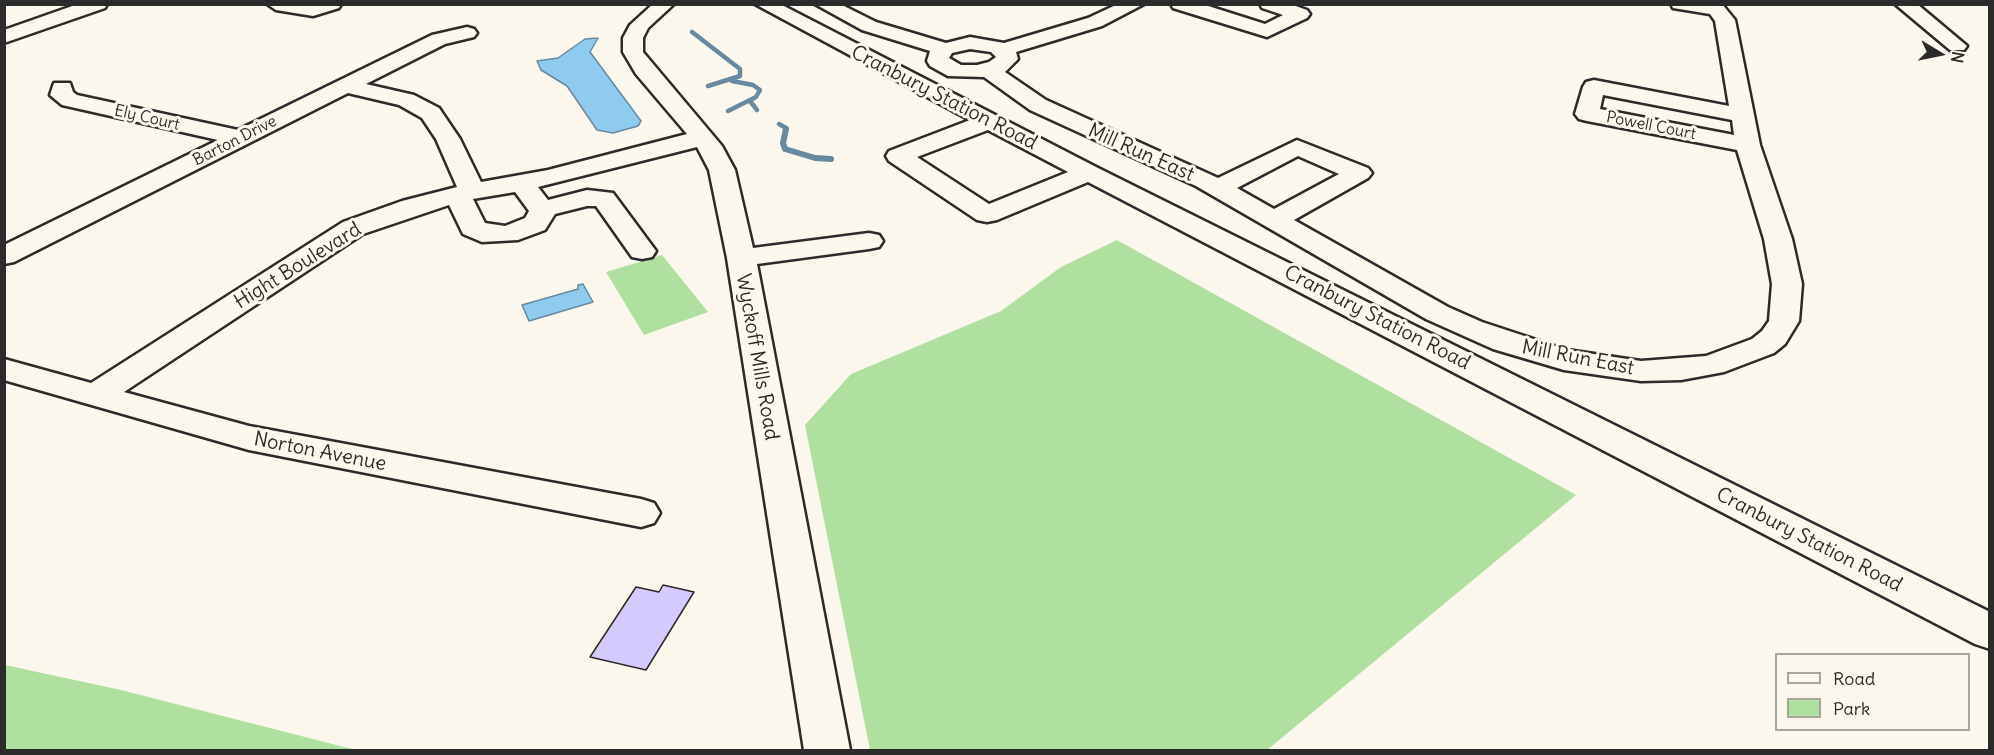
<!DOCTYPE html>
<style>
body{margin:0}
#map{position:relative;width:1994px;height:755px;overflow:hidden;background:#fbf7ec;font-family:Delius,sans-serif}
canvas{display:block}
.frame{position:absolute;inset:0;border:6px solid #2b2b2b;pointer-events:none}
.legend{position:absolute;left:1775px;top:653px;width:195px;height:78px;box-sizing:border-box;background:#fbf7ec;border:2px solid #a8a59f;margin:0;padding:8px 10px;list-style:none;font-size:18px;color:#2b2b2b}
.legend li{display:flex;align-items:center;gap:12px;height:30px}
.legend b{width:30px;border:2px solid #a8a59f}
.north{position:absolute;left:1910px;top:24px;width:60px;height:60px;-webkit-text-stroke:4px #fbf7ec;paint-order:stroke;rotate:100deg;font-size:16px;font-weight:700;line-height:24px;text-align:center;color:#2b2b2b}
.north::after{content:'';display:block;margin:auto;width:21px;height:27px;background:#2b2b2b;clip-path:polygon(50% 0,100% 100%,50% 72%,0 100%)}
</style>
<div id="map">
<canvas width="1994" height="755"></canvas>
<div class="frame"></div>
<ul class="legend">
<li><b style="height:8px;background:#fbf7ec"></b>Road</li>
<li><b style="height:16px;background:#b0e0a0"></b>Park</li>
</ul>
<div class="north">N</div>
</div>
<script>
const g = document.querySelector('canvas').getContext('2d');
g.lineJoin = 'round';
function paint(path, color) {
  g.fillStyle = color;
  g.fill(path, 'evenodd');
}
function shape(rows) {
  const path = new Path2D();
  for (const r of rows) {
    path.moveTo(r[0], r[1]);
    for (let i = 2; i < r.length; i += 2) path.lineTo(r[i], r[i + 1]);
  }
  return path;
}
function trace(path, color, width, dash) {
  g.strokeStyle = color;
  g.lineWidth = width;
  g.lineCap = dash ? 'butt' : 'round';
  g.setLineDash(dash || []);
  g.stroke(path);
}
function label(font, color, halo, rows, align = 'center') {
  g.font = font + ' Delius,sans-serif';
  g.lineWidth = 6;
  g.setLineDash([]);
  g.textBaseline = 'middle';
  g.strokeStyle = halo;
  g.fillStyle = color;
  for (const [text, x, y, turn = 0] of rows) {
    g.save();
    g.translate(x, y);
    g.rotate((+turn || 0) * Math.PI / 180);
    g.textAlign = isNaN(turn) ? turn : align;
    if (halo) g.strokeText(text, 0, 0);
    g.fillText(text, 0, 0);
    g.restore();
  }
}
paint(shape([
 [1117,240,1576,495,1267,750,870,750,805,425,851,374,1001,311,1061,267],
 [662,255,708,312,644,335,606,272],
 [5,665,121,690,356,750,5,750]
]), '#b0e0a0');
const water = shape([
 [598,38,590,52,641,121,638,126,613,133,597,130,567,86,541,70,537,61,558,58,585,39,598,38],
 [583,284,593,302,529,321,522,305,578,289,578,285,583,284]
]);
paint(water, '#8fcaef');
trace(water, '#678aa1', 1.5);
trace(shape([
 [692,32,740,69,740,76,708,86],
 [750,101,757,110],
 [728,111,756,97,760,90,753,85,732,81],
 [779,124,786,128,785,131]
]), '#678aa1', 4.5);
trace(shape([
 [786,129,783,143,785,149,815,158,831,159]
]), '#678aa1', 6);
const building = shape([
 [663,585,694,592,646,670,590,657,636,587,659,592,663,585]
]);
paint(building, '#d4cafd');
trace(building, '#2b2b2b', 1.5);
const minor = shape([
 [78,4,107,4,105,8,4,43,4,30,78,4],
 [267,4,341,4,339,8,313,16,276,10,267,4],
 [653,4,674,4,648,28,643,38,643,52,722,146,735,170,753,248,869,233,879,235,883,241,879,247,869,249,757,264,850,750,804,750,727,258,709,170,697,147,538,187,548,200,587,190,613,193,656,251,652,257,642,259,632,257,596,206,587,206,555,214,545,230,518,240,482,242,463,234,449,205,363,234,124,392,249,426,641,499,654,503,660,513,654,523,641,527,249,450,4,380,4,359,91,383,343,222,402,201,457,187,436,139,422,118,399,105,348,93,14,262,4,264,4,245,218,140,62,105,50,95,54,83,70,83,73,92,77,95,238,130,432,35,467,27,474,29,477,33,474,37,445,44,366,84,414,95,439,108,460,139,481,182,548,170,687,134,636,74,623,52,623,38,630,25,653,4],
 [515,192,529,211,525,218,505,226,485,223,473,199,515,192],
 [755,4,780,4,1098,168,1990,612,1990,649,1975,644,1088,182,997,220,987,222,977,220,889,161,886,156,889,151,970,120,755,4],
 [988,130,1068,172,989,204,917,157,988,130],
 [815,4,840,4,876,22,946,43,970,37,1004,43,1088,18,1118,4,1144,4,1102,26,1016,52,1018,59,1005,72,1046,100,1218,178,1297,140,1368,168,1372,173,1368,178,1294,220,1448,307,1482,322,1567,350,1641,361,1706,356,1752,339,1762,331,1769,321,1772,284,1764,239,1737,150,1587,121,1579,119,1575,114,1583,87,1586,82,1594,80,1729,106,1715,21,1710,14,1673,8,1671,4,1722,4,1735,20,1760,145,1792,239,1802,284,1799,321,1785,344,1774,353,1724,372,1681,380,1641,381,1564,370,1493,349,1426,319,1196,186,1030,110,984,77,948,76,930,66,927,61,930,51,862,30,815,4],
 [970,49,991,52,996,57,989,62,977,65,961,65,949,58,952,53,970,49],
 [1603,95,1732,120,1734,135,1600,109,1603,95],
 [1298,156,1339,174,1274,209,1237,188,1298,156],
 [1171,4,1202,4,1265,24,1283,15,1262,8,1260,4,1290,4,1307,10,1310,14,1307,18,1267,37,1173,8,1171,4],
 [1895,4,1917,4,1967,46,1964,50,1950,50,1895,4]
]);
trace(minor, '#2b2b2b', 5);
paint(minor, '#fbf7ec');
label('16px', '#2b2b2b', '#fbf7ec', [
 ["Ely Court",147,118,13],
 ["Powell Court",1651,126,11],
 ["Barton Drive",235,141,-27]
]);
label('20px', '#2b2b2b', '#fbf7ec', [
 ["Cranbury Station Road",944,98,27],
 ["Mill Run East",1141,153,24],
 ["Hight Boulevard",298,266,-32],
 ["Cranbury Station Road",1377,318,27],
 ["Wyckoff Mills Road",757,357,80],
 ["Mill Run East",1578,358,11],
 ["Norton Avenue",320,452,11],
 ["Cranbury Station Road",1809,540,27]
]);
</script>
